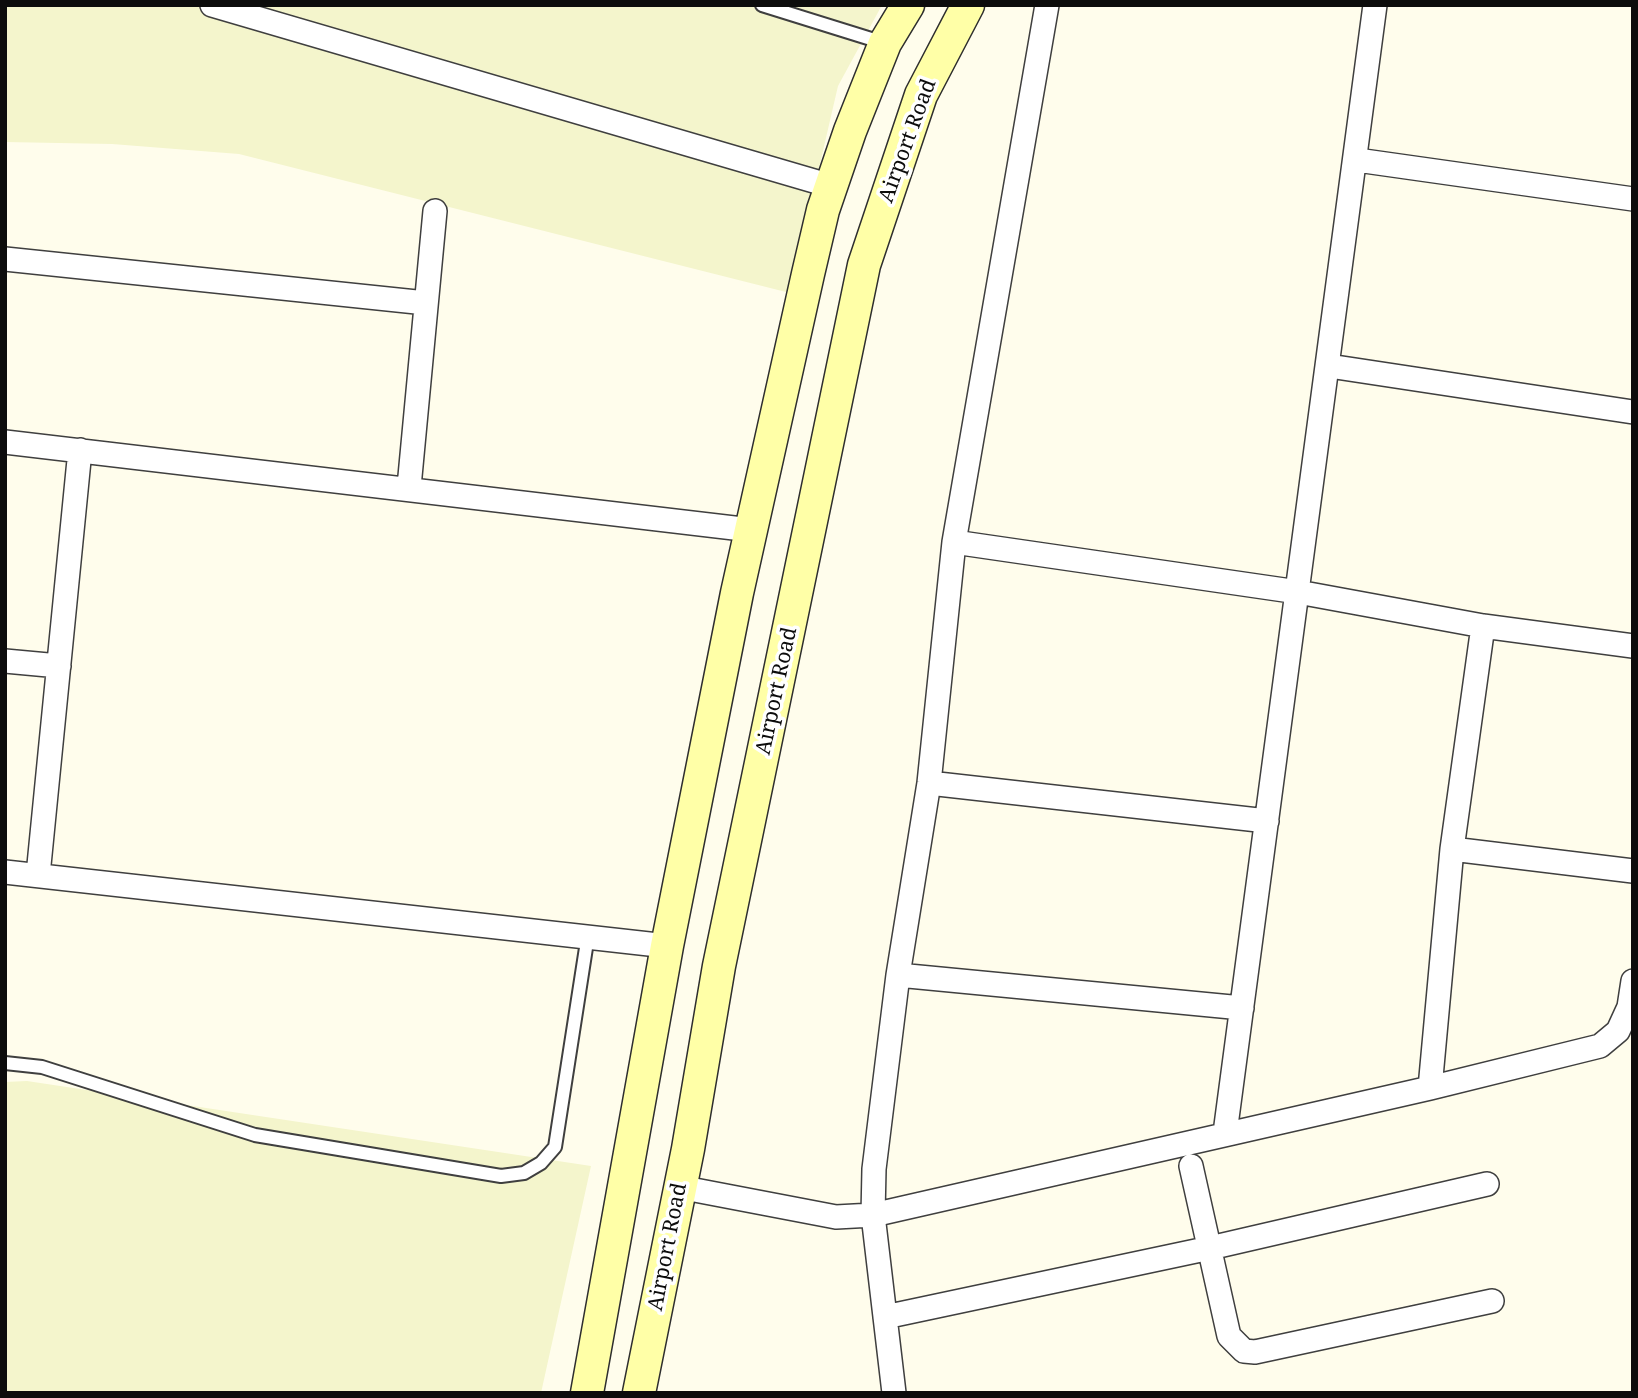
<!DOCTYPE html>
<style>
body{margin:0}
#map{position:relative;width:1638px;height:1398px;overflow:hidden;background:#fffdec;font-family:"Noto Serif",serif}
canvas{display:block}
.frame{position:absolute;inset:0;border:7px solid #0c0c0c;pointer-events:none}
</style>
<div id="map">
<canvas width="1638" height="1398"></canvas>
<div class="frame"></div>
</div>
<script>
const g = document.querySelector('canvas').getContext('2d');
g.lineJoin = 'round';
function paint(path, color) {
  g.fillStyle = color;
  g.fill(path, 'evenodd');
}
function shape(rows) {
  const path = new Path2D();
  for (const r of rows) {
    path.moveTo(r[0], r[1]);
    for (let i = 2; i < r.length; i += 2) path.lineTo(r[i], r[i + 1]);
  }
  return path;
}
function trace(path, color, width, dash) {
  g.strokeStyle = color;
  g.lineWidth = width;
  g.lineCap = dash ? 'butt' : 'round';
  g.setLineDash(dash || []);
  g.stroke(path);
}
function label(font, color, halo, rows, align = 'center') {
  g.font = font + ' "Noto Serif",serif';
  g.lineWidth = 7;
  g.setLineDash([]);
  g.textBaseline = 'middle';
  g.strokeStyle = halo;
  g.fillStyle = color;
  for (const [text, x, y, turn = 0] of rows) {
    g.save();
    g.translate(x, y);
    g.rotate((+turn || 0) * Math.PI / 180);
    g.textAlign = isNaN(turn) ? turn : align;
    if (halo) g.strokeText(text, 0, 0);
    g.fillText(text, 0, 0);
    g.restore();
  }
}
paint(shape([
 [5,5,882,5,838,86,790,293,239,154,112,144,5,142],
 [27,1081,591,1166,541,1393,5,1393,5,1082]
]), '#f4f5cc');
const lane = shape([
 [762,5,884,43],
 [5,1063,42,1067,255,1135,501,1176,524,1173,541,1163,555,1147,588,935]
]);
const street = shape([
 [212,5,831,186],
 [1357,160,1633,199],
 [5,259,426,303],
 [1329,366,1633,412],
 [5,442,751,530],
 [409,487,435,211],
 [954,542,1298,592,1483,626,1633,646],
 [5,661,59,666],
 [929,783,1267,821],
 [1452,849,1633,871],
 [5,872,667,946],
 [38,875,80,450],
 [898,975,1242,1008],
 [1430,1088,1452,849,1483,626],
 [1225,1133,1375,5],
 [1191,1166,1229,1336,1244,1351,1255,1352,1492,1301],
 [679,1187,836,1217,873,1215,1430,1088,1600,1046,1618,1031,1629,1007,1633,981],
 [885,1317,1210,1248,1487,1184],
 [894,1393,873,1215,874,1169,898,975,929,783,954,542,1047,5]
]);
const secondary = shape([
 [587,1393,667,946,737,593,808,274,823,210,850,131,885,43,908,5],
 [639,1393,688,1149,719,966,864,265,921,95,968,5]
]);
trace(lane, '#3f3f3f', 16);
trace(street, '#3f3f3f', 26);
trace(secondary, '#2e2e2e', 35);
trace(lane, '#fff', 12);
trace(street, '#fff', 23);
trace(secondary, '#ffffa7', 32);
label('21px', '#0c0c0c', '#fff', [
 ["Airport Road",908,141,-70],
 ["Airport Road",777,691,-78],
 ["Airport Road",668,1247,-79]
]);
</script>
